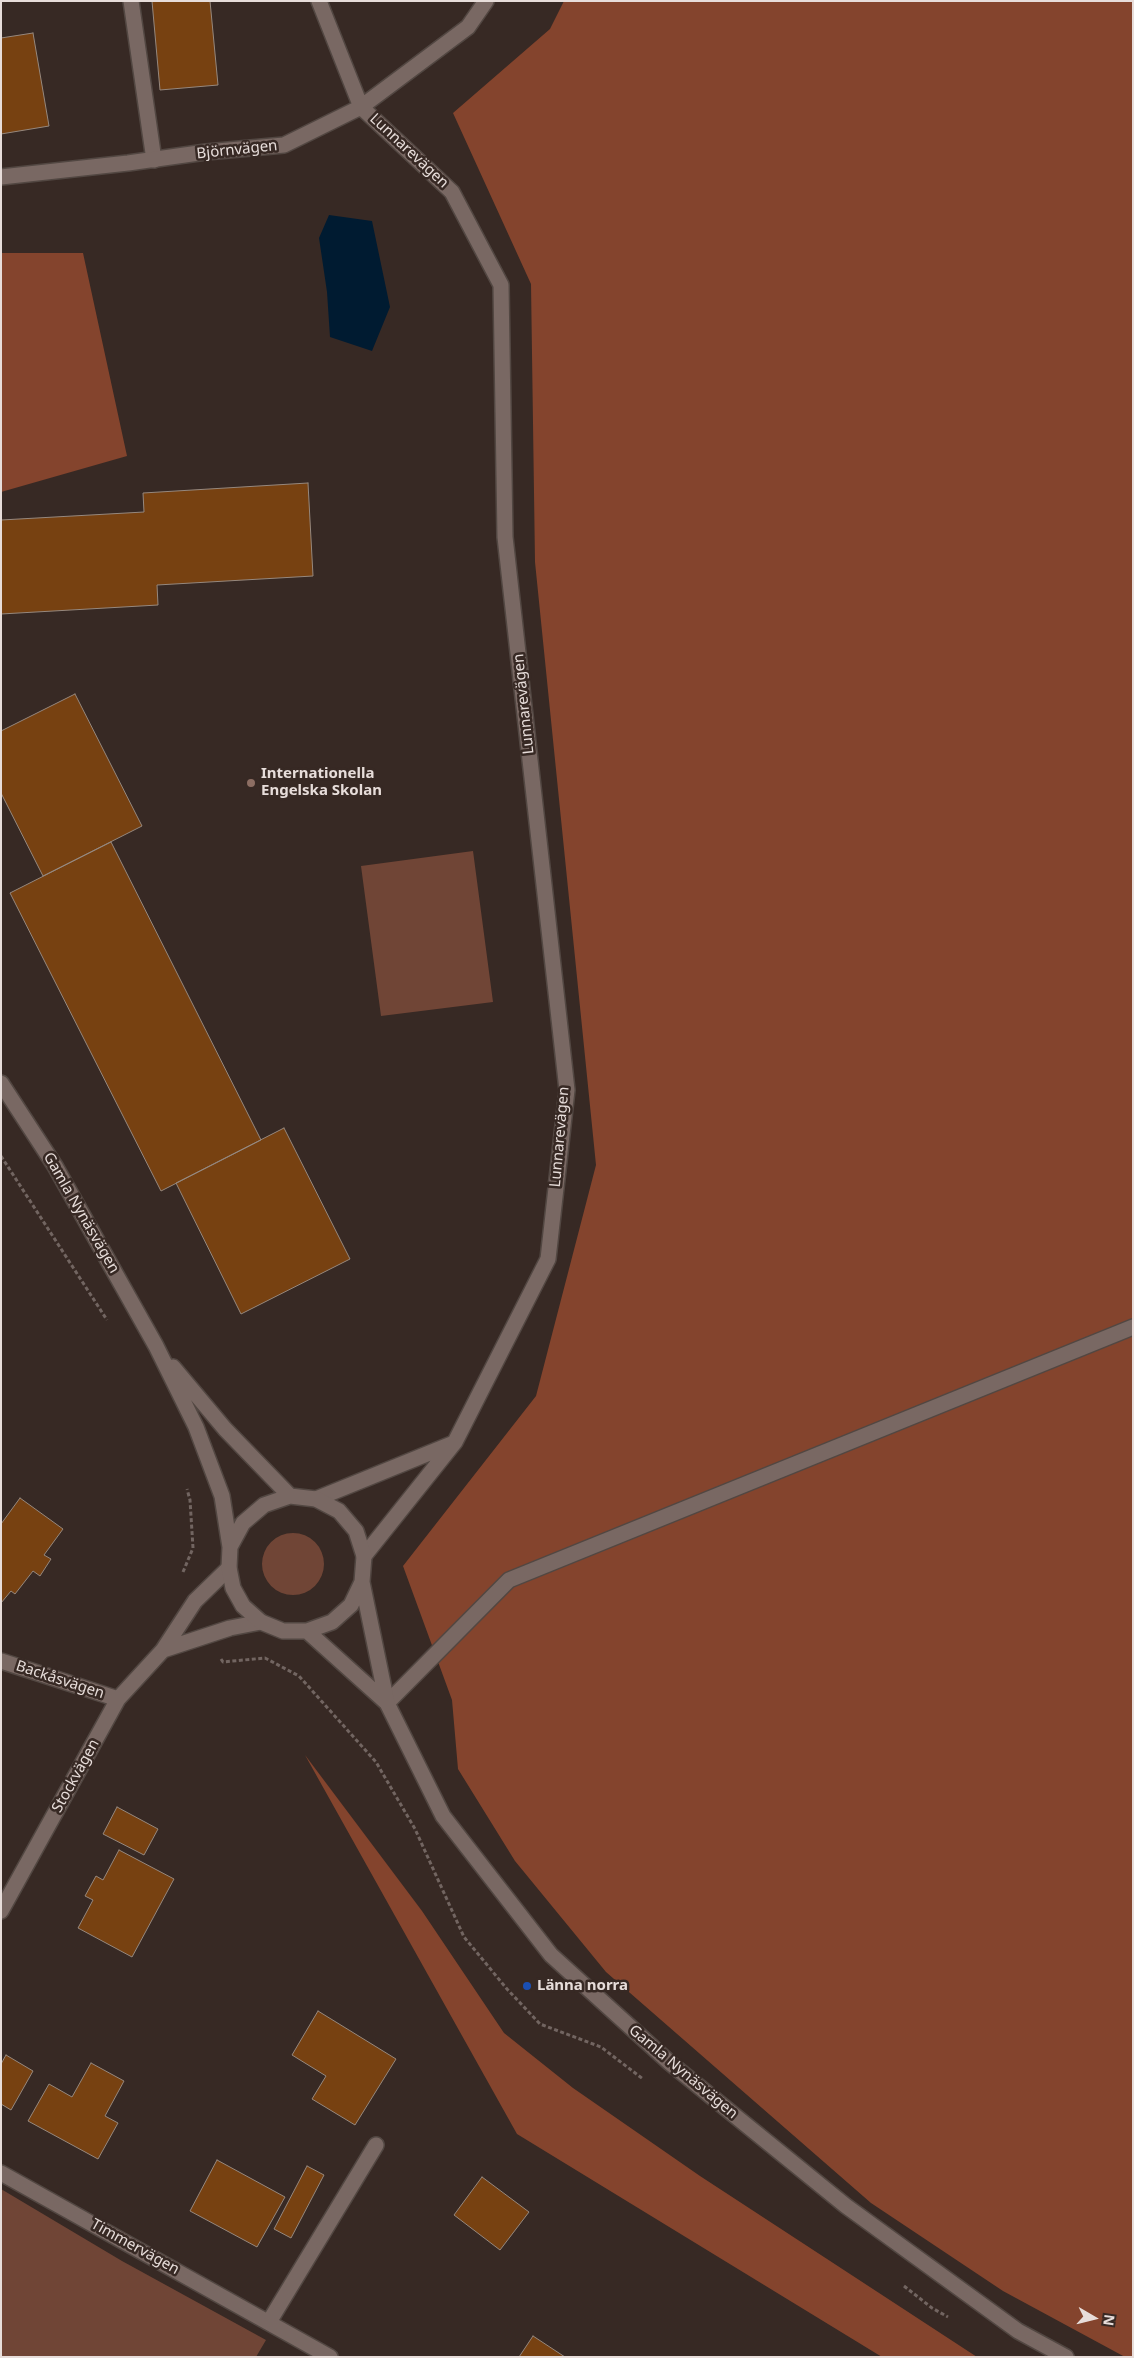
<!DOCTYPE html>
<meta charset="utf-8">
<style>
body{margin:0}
#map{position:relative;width:1134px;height:2358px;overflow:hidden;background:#372924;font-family:"Noto Sans",sans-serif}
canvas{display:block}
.frame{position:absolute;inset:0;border:2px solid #e7ddda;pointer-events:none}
.north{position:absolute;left:1069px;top:2293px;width:50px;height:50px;-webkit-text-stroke:4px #372924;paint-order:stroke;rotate:98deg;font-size:14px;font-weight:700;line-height:20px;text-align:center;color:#e7ddda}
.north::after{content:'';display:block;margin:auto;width:18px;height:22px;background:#e7ddda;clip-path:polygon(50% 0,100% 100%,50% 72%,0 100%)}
</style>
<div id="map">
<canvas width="1134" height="2358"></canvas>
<div class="frame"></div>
<div class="north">N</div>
</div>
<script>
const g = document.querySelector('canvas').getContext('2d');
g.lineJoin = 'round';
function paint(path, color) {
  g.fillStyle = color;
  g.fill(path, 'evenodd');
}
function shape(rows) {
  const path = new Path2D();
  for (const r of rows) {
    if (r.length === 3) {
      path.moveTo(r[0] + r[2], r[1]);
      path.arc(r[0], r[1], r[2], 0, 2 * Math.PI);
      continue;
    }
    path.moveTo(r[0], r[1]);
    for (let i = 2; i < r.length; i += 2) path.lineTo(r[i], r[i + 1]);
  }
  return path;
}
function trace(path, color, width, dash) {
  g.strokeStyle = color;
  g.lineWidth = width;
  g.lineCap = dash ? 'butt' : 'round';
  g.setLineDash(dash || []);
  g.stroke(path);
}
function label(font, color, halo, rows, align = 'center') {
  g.font = font + ' "Noto Sans",sans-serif';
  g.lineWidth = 5;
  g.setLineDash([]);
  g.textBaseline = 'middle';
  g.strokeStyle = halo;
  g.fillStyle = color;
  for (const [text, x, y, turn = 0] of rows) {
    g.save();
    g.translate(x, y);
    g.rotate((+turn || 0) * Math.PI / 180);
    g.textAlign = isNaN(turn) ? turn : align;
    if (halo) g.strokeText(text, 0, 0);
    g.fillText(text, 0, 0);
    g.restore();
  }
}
paint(shape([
 [473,851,493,1002,381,1016,361,866],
 [293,1564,31],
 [1,2189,122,2261,266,2340,256,2357,1,2357]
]), '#704536');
paint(shape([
 [564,1,1133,1,1133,2357,1125,2357,1003,2291,871,2203,606,1972,515,1861,458,1769,452,1700,403,1566,536,1396,596,1165,535,562,531,284,453,113,550,29],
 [1,253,83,253,127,456,1,492],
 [305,1755,422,1911,504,2033,573,2088,700,2176,977,2357,882,2357,517,2134]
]), '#84442d');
paint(shape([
 [329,215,372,221,390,307,372,351,330,337,327,292,319,238]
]), '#001b31');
const building = shape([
 [152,1,210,1,218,85,160,90,152,1],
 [33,33,49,126,1,134,1,38,33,33],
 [308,483,313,576,157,585,158,605,1,614,1,520,144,512,143,493,308,483],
 [75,694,142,826,43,876,1,793,1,731,75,694],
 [111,842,261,1140,161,1191,10,893,111,842],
 [284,1128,350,1259,241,1314,176,1183,284,1128],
 [20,1498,63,1529,44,1555,51,1559,40,1576,33,1571,15,1594,11,1591,1,1603,1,1524,20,1498],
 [117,1807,158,1829,144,1855,103,1834,117,1807],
 [119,1850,174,1879,132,1957,78,1928,93,1900,85,1896,96,1876,103,1880,119,1850],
 [318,2011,396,2059,355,2125,312,2099,326,2076,292,2055,318,2011],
 [6,2055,33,2071,11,2110,1,2104,1,2064,6,2055],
 [91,2063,124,2081,105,2116,118,2123,98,2159,28,2121,49,2084,72,2097,91,2063],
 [217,2160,285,2197,257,2247,190,2211,217,2160],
 [307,2166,324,2175,291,2238,274,2229,307,2166],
 [482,2177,529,2212,500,2250,454,2215,482,2177],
 [533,2336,565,2357,519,2357,533,2336]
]);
paint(building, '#774111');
trace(building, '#96887e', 1);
const lane = shape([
 [131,1,154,160],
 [387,1703,509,1580,1133,1327]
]);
const street = shape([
 [319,1,361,107,452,192,501,285,505,537,567,1090,548,1259,455,1442,364,1556],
 [1,177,128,163,206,152,284,145,361,107,468,27,486,1],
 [316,1499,454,1443],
 [163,1650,230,1628,261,1622],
 [1,1661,118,1699],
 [1,1911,118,1699,163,1650,195,1601,229,1568],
 [1,2173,330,2357],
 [269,2322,376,2145]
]);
const secondary = shape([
 [1,1083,55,1166,156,1346,196,1427,222,1496,230,1547,229,1568,233,1588,243,1606,261,1622,283,1631,307,1631,332,1622,351,1605,362,1582],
 [173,1367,225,1429,290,1496],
 [230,1547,243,1523,264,1505,290,1496,316,1499,339,1511,356,1531,364,1556,362,1582,387,1703,443,1816,551,1955,670,2063,846,2206,1018,2331,1066,2357],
 [307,1631,387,1703]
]);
trace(lane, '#524742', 18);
trace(street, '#524742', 18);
trace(secondary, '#524742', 18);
trace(shape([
 [1,1156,107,1320],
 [183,1572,193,1548,190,1500,187,1489],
 [221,1659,223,1662,265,1658,299,1676,376,1762,415,1829,464,1937,507,1989,540,2024,601,2047,643,2079],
 [904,2286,932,2308,948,2317]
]), '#726561', 3, [4, 2.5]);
trace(lane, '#796863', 15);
trace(street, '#796863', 15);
trace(secondary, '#796863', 15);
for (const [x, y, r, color] of [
 [251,783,5,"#8d6e63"],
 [527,1986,5,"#1a4fb4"]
]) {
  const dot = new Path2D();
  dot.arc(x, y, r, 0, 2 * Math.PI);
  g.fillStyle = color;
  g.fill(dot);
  trace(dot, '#372924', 2);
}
label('15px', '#e7ddda', '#372924', [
 ["Björnvägen",237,150,-6],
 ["Lunnarevägen",409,151,43],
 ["Lunnarevägen",524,704,-96],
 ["Lunnarevägen",560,1137,-85],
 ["Gamla Nynäsvägen",81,1213,60],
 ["Backåsvägen",60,1680,18],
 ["Stockvägen",76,1776,-61],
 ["Gamla Nynäsvägen",683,2072,40],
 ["Timmervägen",135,2247,29]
]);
label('bold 15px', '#e7ddda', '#372924', [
 ["Internationella",261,774],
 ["Engelska Skolan",261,791],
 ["Länna norra",537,1986]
], 'left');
</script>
